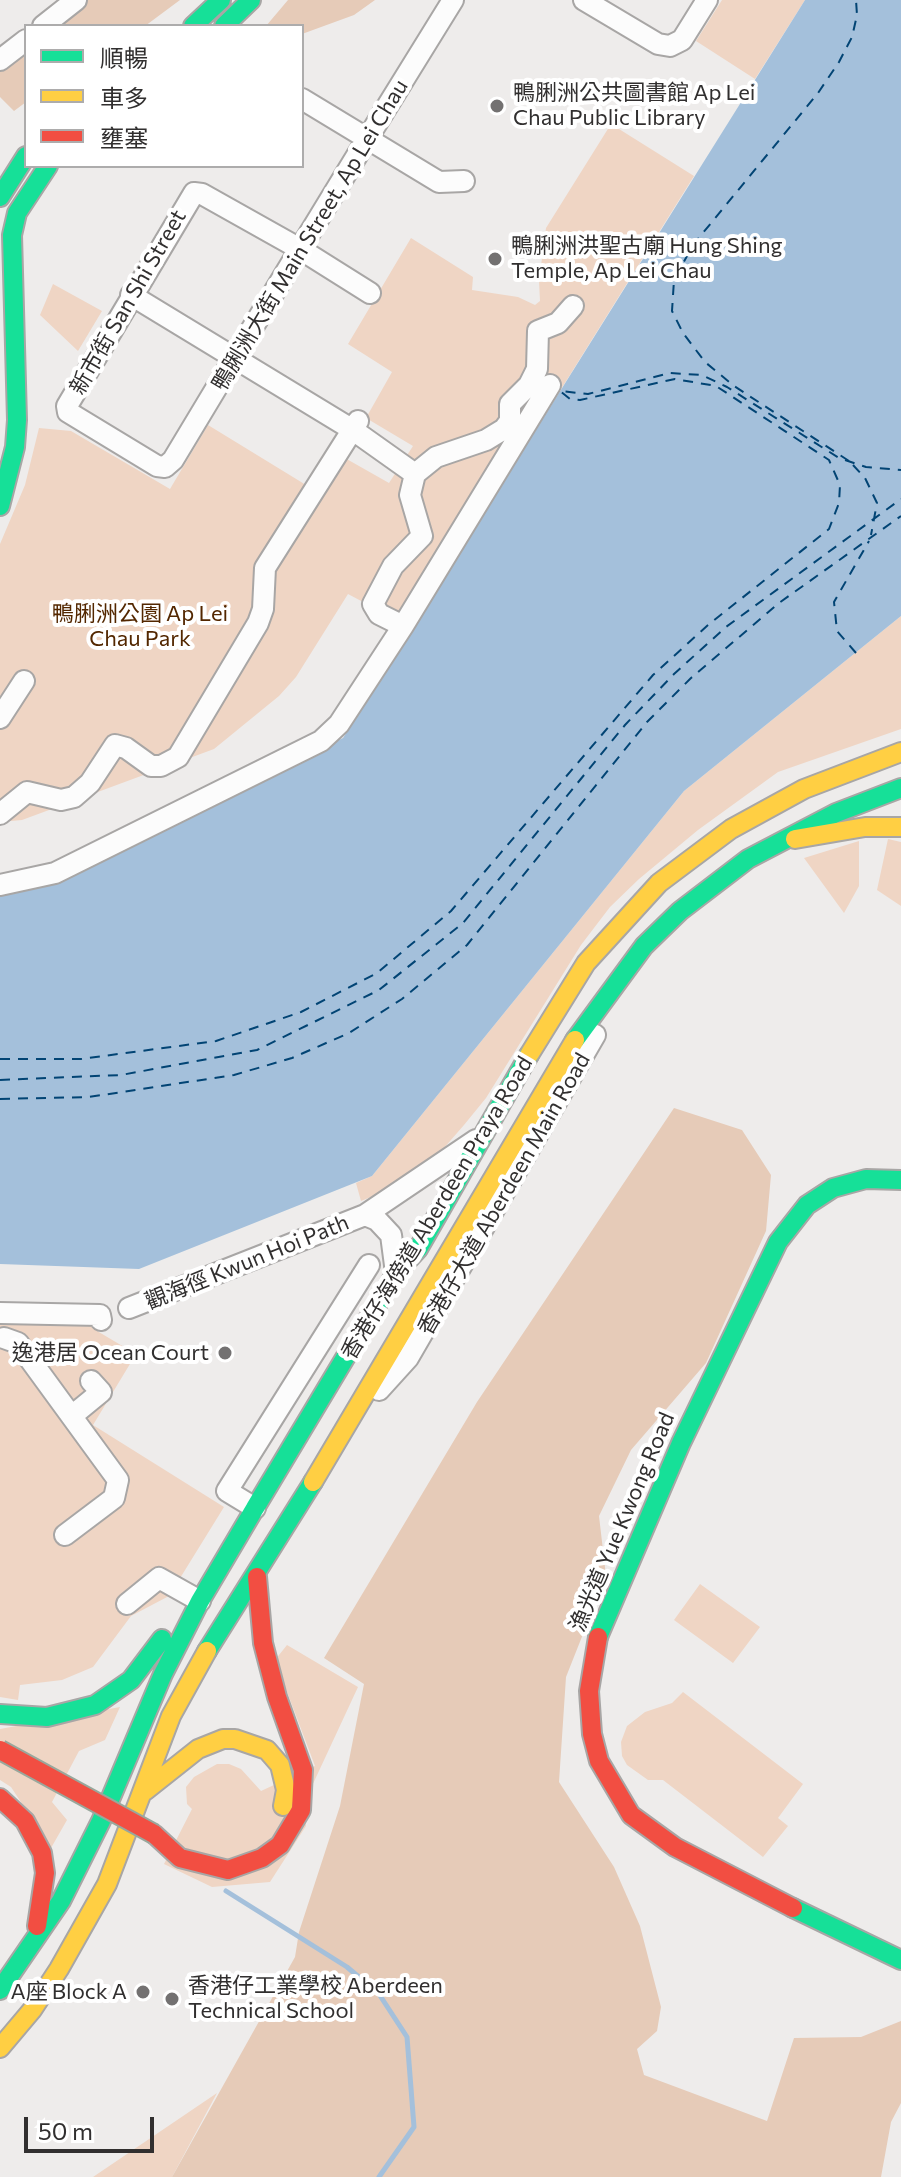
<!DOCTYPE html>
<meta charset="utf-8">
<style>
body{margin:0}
#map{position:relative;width:901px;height:2177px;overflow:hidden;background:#eeeceb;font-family:Commissioner,"Noto Sans TC",sans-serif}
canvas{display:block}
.legend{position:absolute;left:24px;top:24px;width:280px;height:144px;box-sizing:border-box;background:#fff;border:2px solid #adacac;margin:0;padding:10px 14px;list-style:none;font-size:24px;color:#312f2f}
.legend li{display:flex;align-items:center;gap:16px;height:40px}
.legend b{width:40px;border:2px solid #adacac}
.scale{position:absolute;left:24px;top:2117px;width:130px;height:36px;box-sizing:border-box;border:4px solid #312f2f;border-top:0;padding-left:10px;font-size:24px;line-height:28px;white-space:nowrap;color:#312f2f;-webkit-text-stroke:6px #fff;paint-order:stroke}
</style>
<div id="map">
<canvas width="901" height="2177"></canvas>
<ul class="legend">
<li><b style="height:10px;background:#16e098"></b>順暢</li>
<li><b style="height:10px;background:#ffcf43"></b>車多</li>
<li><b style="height:10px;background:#f24e42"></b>壅塞</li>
</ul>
<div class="scale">50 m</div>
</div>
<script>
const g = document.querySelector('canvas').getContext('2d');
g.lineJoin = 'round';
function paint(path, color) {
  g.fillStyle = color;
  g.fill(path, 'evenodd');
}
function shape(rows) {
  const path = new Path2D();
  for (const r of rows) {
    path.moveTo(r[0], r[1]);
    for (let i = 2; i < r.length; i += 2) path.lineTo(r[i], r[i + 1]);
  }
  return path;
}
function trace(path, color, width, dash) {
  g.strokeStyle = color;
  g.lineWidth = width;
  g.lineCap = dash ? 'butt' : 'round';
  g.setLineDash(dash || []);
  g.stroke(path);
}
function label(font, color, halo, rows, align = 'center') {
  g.font = font + ' Commissioner,"Noto Sans TC",sans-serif';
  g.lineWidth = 8;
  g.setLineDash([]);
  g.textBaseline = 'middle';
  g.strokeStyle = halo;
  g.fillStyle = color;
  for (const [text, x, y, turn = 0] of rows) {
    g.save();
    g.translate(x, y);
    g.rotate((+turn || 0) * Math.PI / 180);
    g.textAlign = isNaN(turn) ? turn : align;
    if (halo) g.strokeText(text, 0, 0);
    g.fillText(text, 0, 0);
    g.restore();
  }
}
paint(shape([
 [722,0,805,0,755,79,696,41],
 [611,124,694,176,412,628,348,594,296,677,279,696,214,749,22,820,0,822,0,544,25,485,39,428,71,431,170,489,208,425,306,485,329,449,389,483,413,446,366,418,392,372,348,344,411,238,473,277,472,290,518,297,535,305,540,301,539,281,546,228],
 [53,284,102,311,78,351,40,315],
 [901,616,901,729,778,772,698,830,639,879,610,907,581,945,486,1098,464,1125,430,1164,403,1184,361,1201,356,1183,372,1176,684,791],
 [888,839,901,842,901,906,877,890],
 [859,841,859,886,844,913,804,858],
 [0,1319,91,1320,92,1328,136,1354,93,1425,224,1507,169,1596,131,1616,93,1667,62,1680,20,1685,18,1700,0,1697],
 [700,1584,760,1627,733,1663,674,1620],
 [287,1645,358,1687,305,1801,306,1826,270,1882,212,1887,164,1864,192,1809,187,1804,186,1787,194,1777,217,1764,229,1764,241,1769,261,1791,315,1766,275,1660],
 [683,1692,803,1784,778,1818,788,1826,763,1857,663,1780,648,1780,627,1765,622,1756,621,1742,627,1726,645,1712,672,1703],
 [120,1707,105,1740,79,1751,52,1802,67,1820,51,1848,11,1787,0,1780,0,1729],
 [217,2093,172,2177,93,2177]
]), '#efd5c4');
paint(shape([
 [86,0,180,0,145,26,55,26],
 [288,0,375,0,354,15,302,34,302,26,266,26],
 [26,50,26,102,14,111,0,97,0,71],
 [674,1108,742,1130,771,1175,766,1231,706,1363,631,1450,599,1516,606,1576,566,1677,559,1782,614,1867,640,1926,661,2007,657,2031,637,2049,644,2075,767,2121,794,2038,861,2037,901,2021,901,2103,891,2122,881,2177,172,2177,295,1957,299,1932,340,1806,364,1684,324,1658,477,1402]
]), '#e6cbb8');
paint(shape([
 [805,0,901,0,901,616,684,791,372,1176,139,1269,0,1264,0,889,45,882,343,738]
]), '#a4c0db');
trace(shape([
 [226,1891,347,1967,379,1994,407,2037,414,2127,379,2177]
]), '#a4c0db', 5);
trace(shape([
 [849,461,734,386,705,362,683,333,672,311,674,280,693,245,818,93,839,62,852,37,857,15,856,0],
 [853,465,865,478,877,503,871,535],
 [856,653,837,631,834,602,869,541],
 [0,1059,81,1059,216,1041,301,1012,377,973,451,911,653,675,708,625,829,529,839,503,840,485,829,460,716,386,675,379,580,400,570,399,560,391,588,394,670,373,702,375,727,387,839,458,866,467,901,470],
 [0,1080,121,1075,257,1050,379,990,463,923,625,725,674,674,726,627,901,499],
 [0,1099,89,1097,234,1075,292,1058,349,1033,402,999,467,945,647,722,691,678,779,603,901,516]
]), '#024474', 2, [10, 8]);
const street = shape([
 [584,0,658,44,670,46,682,40,707,0],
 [43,26,76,0],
 [0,60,26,40],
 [302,99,439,182,464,181],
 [370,293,300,249,202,194,194,193,67,406,68,412,157,466,165,467,173,460,235,357,300,249,367,139,453,0],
 [131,295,353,430,415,474],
 [403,626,379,614,373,604,393,566,422,536,410,495,415,474,436,457,486,440,504,429,510,421,510,404,529,385,537,369,538,331,558,323,573,306],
 [0,718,24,681],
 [0,814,27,792,61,800,74,797,90,783,115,745,126,748,151,766,161,766,178,757,258,623,263,609,265,568,358,421],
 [0,885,55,873,321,741,339,724,403,626,550,385],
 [365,1215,377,1220,391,1235,396,1273],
 [129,1308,365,1215,476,1140],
 [0,1313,100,1315,101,1320],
 [4,1338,18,1343,118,1480,114,1498,65,1535],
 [379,1390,408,1358,595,1035],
 [73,1415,101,1392,91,1381],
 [255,1508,227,1491,369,1265],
 [127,1604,159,1578,200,1601]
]);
const fast = shape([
 [193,26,221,0],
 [224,26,251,0],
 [0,197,26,156],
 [0,506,15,447,17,420,12,235,17,213,48,166],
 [575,1040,644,946,680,911,748,859,836,813,901,788],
 [255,1508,396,1273,418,1249,529,1055],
 [598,1637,681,1443,778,1242,807,1205,833,1188,866,1179,901,1180],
 [207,1651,313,1482],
 [0,1714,47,1717,95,1705,131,1680,162,1639],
 [793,1908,901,1960],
 [0,1990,61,1901,101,1821,163,1674,200,1601,255,1508]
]);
const slow = shape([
 [795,839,865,827,901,827],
 [529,1055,586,963,659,883,731,829,804,789,901,752],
 [313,1482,575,1040],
 [145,1791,198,1749,223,1739,235,1739,267,1750,280,1765,286,1790,283,1806],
 [0,2048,32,2010,59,1969,107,1884,171,1716,207,1651]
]);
const jam = shape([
 [598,1637,589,1691,592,1734,599,1761,631,1815,675,1847,793,1908],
 [0,1798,25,1821,42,1853,45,1873,37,1926],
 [154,1834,180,1858,228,1870,262,1858,280,1845,301,1810,303,1770,277,1697,263,1643,257,1577]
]);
trace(street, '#a8a6a5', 24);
trace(fast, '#a8a6a5', 22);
trace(slow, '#a8a6a5', 22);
trace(jam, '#a8a6a5', 22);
trace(street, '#fcfcfc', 20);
trace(fast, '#16e098', 18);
trace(slow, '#ffcf43', 18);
trace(jam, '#f24e42', 18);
const jamBridge = shape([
 [0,1750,154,1834]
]);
trace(jamBridge, '#99a79c', 22, []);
trace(jamBridge, '#f24e42', 18);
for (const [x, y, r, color] of [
 [497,106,8,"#737171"],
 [495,259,8,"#737171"],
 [225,1353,8,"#737171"],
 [143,1992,8,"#737171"],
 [172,1999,8,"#737171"]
]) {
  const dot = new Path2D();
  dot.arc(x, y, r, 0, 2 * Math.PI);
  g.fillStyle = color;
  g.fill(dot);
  trace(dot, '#fff', 3);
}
label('22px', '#312f2f', '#fff', [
 ["鴨脷洲公共圖書館 Ap Lei",513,93],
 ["Chau Public Library",513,118],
 ["鴨脷洲洪聖古廟 Hung Shing",511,246],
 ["Temple, Ap Lei Chau",511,271],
 ["逸港居 Ocean Court",209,1353,"right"],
 ["香港仔工業學校 Aberdeen",188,1986],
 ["Technical School",188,2011],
 ["A座 Block A",127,1992,"right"]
], 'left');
label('22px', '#312f2f', '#fff', [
 ["鴨脷洲大街 Main Street, Ap Lei Chau",310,235,-59],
 ["新市街 San Shi Street",128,302,-60],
 ["香港仔大道 Aberdeen Main Road",504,1194,-60],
 ["香港仔海傍道 Aberdeen Praya Road",437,1208,-59],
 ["觀海徑 Kwun Hoi Path",247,1262,-22],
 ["漁光道 Yue Kwong Road",622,1522,-67]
]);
label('22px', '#532700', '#fff', [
 ["鴨脷洲公園 Ap Lei",140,614],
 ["Chau Park",140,639]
]);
</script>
